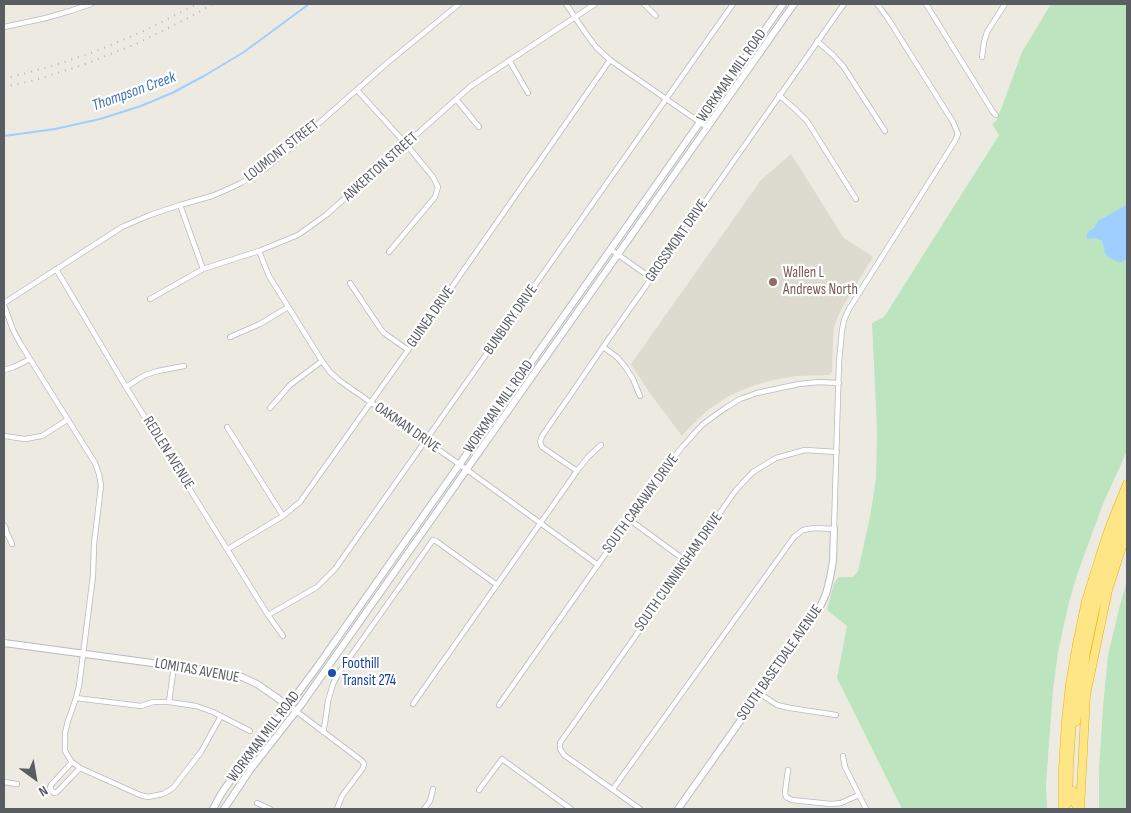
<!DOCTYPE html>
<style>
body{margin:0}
#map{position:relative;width:1131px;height:813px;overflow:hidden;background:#edebe1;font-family:"Sofia Sans Condensed",sans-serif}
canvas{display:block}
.frame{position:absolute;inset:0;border:5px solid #595d62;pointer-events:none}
.north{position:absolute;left:10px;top:753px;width:50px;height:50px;-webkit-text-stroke:4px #fff;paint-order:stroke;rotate:148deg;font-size:14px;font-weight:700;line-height:20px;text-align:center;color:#595d62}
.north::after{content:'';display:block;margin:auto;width:18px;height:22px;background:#595d62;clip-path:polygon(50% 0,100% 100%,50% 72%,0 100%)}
</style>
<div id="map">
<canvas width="1131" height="813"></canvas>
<div class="frame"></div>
<div class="north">N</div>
</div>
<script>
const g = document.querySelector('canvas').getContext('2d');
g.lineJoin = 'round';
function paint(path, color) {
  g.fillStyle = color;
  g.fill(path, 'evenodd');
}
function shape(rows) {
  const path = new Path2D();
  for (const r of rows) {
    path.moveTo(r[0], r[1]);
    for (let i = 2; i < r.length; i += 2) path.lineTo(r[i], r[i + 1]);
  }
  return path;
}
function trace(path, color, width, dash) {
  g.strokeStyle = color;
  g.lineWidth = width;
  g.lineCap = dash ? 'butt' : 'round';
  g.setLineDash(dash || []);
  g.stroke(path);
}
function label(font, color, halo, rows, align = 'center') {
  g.font = font + ' "Sofia Sans Condensed",sans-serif';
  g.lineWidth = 4.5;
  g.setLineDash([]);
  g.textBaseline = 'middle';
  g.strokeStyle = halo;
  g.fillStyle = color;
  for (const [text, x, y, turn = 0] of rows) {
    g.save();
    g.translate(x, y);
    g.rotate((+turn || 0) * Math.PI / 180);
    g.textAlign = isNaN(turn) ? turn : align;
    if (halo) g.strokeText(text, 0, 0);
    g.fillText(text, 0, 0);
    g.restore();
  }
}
paint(shape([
 [791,154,844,238,873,257,843,306,838,316,834,328,833,339,832,372,829,375,796,376,773,380,755,385,740,391,727,397,708,410,689,428,682,436,649,392,631,364,761,180]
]), '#dddacf');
paint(shape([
 [1051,4,1127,4,1127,451,1103,504,1078,572,1069,602,1058,652,1053,690,1046,784,1047,809,902,809,837,678,847,626,827,610,834,583,839,577,853,577,858,571,870,517,876,478,877,429,872,323,884,317,999,135,992,124,997,120,1022,52],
 [1127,581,1127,809,1099,809,1099,770,1103,707,1108,655,1121,601]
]), '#bce5bf');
paint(shape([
 [1127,204,1127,258,1122,262,1118,262,1108,257,1105,253,1102,241,1095,238,1088,239,1086,236,1088,232,1094,228,1099,220,1120,209]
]), '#9ecfff');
trace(shape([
 [4,136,55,129,100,119,141,106,172,93,204,76,244,52,309,4]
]), '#9ecfff', 2);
const street = shape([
 [566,4,587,35,596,47,610,60,708,128],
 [644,4,656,16],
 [926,4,993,112,996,115],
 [4,27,46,18,70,11,91,4],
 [817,41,833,55,843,66,885,131],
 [982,57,984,42,987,32,1005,4],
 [509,60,528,93],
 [357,90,406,144,433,177,438,187,435,197,389,252],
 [779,95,796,110,807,121,856,199],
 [456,99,479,127],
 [180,205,203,269],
 [610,249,651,278],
 [259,251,269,276,322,361,330,372,340,381,459,464,598,565],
 [56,269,126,387,268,615,283,636],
 [350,283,380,328,384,333,408,350],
 [150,299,203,269,259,251,298,235,326,215,471,86,595,4],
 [4,303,122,227,150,215,180,205,212,196,226,190,241,183,265,169,301,139,386,64,459,4],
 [4,305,13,330,20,343,95,463,99,474,101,486,94,544,93,576,79,686,76,698,68,721,65,733,65,751,69,758,72,762,80,768,140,795,148,797,163,794,173,788,201,752,221,716],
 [230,337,260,324,288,307],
 [603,347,617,357,626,368,633,379,640,396],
 [4,370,14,367,30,359],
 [126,387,145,375,158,371,184,366],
 [270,408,290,385,322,361],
 [227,427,283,516],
 [4,436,25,439,42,436,67,420],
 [577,471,542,447,540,442,542,436,582,378,603,347,844,4],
 [630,520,686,561],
 [4,525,6,529,4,534],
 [6,531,12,544],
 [228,549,283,516,300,502,408,350,610,60],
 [268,615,317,587,335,569,733,4],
 [759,693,777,705,790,708,836,715],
 [76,698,141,706,153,702,169,702,196,706,213,712,250,731],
 [169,702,174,666],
 [413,704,577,471,588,457,601,445],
 [499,705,671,461,683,446,702,425,714,416,727,407,740,399,757,393,799,384,819,382,839,383],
 [296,711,362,761,364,764,363,768,342,796,337,809],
 [323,732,325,723,328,701,333,684,340,671,433,540,436,541,497,585],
 [843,756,845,767,866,809],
 [72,762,51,785,50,788,52,791,54,793,57,792,80,768],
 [788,770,785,792,786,797,792,800,831,804,841,803,859,795],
 [4,782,17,784],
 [613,789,794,537,803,530,814,528,834,529,839,362,842,330,844,320,849,309,955,141,958,134,953,122,887,17,877,4],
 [479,790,502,759,571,809],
 [257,803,270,809],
 [424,809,430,801,433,789],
 [640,809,564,755,560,749,560,743,639,631,666,588,686,561,736,490,753,472,776,458,805,450,837,452]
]);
const secondary = shape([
 [4,643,219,672,232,675,242,677,257,684,296,711],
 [213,809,221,794,245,760,294,698,317,667,783,4],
 [224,809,250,770,301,705,794,4],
 [678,809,818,611,826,594,830,578,833,561,834,529]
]);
const highway = shape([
 [1076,722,1086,652,1095,610,1105,575,1127,512],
 [1073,791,1073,801,1079,809],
 [1066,805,1068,802,1069,765,1073,705,1083,641,1089,613,1107,549,1127,497],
 [1063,809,1063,768,1066,721,1070,684,1077,644,1086,601,1102,550,1110,526,1127,484],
 [1080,809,1086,695,1108,590,1127,531]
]);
trace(street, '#b6b9be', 6);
trace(secondary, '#b7bac0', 8);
trace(highway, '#edb100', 9);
trace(street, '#fff', 4.5);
trace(secondary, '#fff', 6);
trace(highway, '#fee686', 8);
trace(shape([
 [4,79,52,66,94,52,146,30,197,4],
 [4,87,35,80,83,65,136,44,192,16,213,4]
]), '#b4b5b5', 2, [1, 6]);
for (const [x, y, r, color] of [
 [773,282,5,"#8d6e63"],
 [332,673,5,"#1a4fb4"]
]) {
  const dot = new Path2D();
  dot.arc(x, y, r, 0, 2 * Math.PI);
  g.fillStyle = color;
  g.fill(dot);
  trace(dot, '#fff', 2);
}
label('15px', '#595d62', '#fff', [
 ["WORKMAN MILL ROAD",732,76,-55],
 ["LOUMONT STREET",282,151,-38],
 ["ANKERTON STREET",381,167,-42],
 ["GROSSMONT DRIVE",677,241,-55],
 ["GUINEA DRIVE",431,317,-55],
 ["BUNBURY DRIVE",511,320,-55],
 ["WORKMAN MILL ROAD",499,407,-55],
 ["OAKMAN DRIVE",407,428,35],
 ["REDLEN AVENUE",168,453,58],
 ["SOUTH CARAWAY DRIVE",641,504,-54],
 ["SOUTH CUNNINGHAM DRIVE",679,572,-55],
 ["SOUTH BASETDALE AVENUE",780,663,-55],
 ["LOMITAS AVENUE",197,671,10],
 ["WORKMAN MILL ROAD",264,737,-53]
]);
label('15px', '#785e54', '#fff', [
 ["Wallen L",783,273],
 ["Andrews North",783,290]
], 'left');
label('15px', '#164399', '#fff', [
 ["Foothill",342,664],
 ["Transit 274",342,681]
], 'left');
label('italic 16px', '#3e74bb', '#fff', [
 ["Thompson Creek",134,92,-20]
]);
</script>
